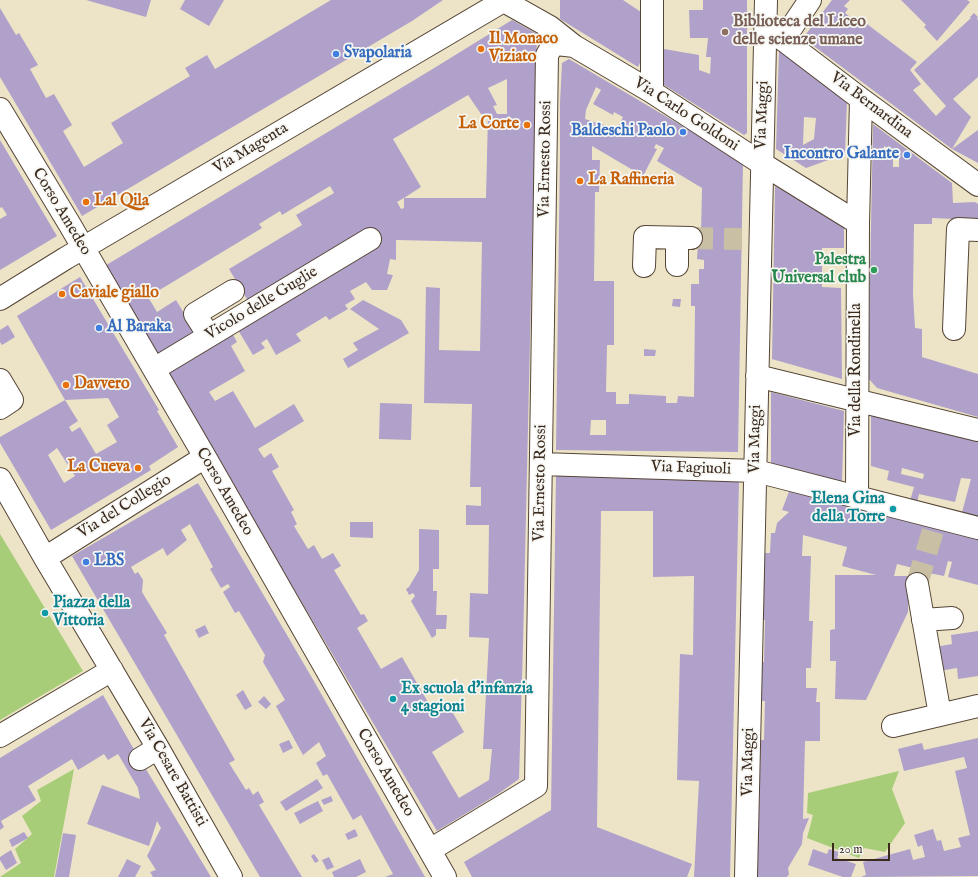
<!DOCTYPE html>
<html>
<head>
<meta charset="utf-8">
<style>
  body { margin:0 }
  #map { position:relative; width:978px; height:877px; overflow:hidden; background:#ede4c7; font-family:"IM FELL English",serif }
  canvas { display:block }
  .scale { position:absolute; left:832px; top:843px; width:58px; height:18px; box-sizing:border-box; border:2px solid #3b2a1e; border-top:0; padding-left:5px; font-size:12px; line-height:14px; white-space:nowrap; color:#3b2a1e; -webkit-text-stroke:3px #f6f6f2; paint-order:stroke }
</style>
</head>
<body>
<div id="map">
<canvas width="978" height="877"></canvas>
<div class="scale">20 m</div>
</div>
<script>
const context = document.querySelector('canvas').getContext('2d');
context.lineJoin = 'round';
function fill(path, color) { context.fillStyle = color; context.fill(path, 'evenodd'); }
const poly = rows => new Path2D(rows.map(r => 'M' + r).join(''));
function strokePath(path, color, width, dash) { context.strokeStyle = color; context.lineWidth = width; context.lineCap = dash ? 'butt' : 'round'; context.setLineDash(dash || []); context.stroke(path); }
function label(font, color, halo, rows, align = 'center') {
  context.font = font + ' "IM FELL English",serif'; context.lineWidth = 3.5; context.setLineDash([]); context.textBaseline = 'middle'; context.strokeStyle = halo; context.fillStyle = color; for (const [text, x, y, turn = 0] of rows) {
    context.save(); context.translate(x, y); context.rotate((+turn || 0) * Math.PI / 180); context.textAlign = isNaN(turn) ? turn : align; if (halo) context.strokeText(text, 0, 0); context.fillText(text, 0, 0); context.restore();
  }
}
const green = poly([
  [0,534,83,671,0,720],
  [74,769,54,877,0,877,21,863,15,849,32,834,22,816,41,801,37,790],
  [899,771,892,789,905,823,885,852,864,848,859,858,807,838,813,815,807,813,808,793]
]);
const building = poly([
  [86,0,151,0,146,17],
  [185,0,224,0,209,26,180,9],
  [331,0,443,0,412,21,82,216,0,77,0,8,16,35,19,33,38,65,30,69,46,98,54,94,72,125,63,131,84,167,123,143,111,123,190,76,185,68,207,55,215,69],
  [560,0,623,0,641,12,640,63,638,67,560,19],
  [703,0,747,0,747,133,744,135,664,85,664,49,699,55,699,70,710,74,711,57,706,57,708,38,690,38,689,10,703,10],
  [832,0,850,0,844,6,848,9,845,13,865,28,867,24,917,62,910,70,921,84,913,90,936,116,946,106,914,70,971,18,970,17,974,13,978,17,977,19,978,20,978,77,953,99,971,117,952,149,978,130,978,163,952,149,803,38],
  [901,0,967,0,970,2,937,41,924,27,926,25],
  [512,20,537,34,523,645,519,779,498,794,437,831,166,373,232,333,237,342,231,346,245,371,209,392,215,401,233,391,255,428,294,404,304,421,258,449,264,458,271,453,279,467,272,471,294,510,291,512,297,524,294,526,308,549,314,545,322,559,333,553,341,566,334,570,361,615,364,614,368,621,357,628,381,669,402,657,433,711,447,703,464,732,432,752,459,798,489,780,492,749,483,749,489,638,469,637,470,593,488,594,489,525,466,525,466,505,481,506,481,487,470,487,472,404,424,403,426,287,440,288,439,350,480,351,482,242,396,240,396,260,390,259,387,274,393,275,387,290,372,290,366,282,350,291,355,299,345,305,348,309,329,320,326,316,296,334,301,341,276,355,267,339,261,343,265,348,253,355,238,330,248,301,229,269,302,225,296,215,334,193,330,186,282,215,280,211,259,224,262,228,148,297,157,312,176,300,196,333,156,357,103,267,431,70],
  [507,79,507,114,497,114,493,106,497,105,488,88],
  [468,95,481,114,488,114,486,198,404,198,404,208,401,209,397,202,404,198,421,187,393,139],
  [779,50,847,101,845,154,806,168,776,149],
  [804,117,816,118,814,139,803,145],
  [569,59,743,162,738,452,556,450,560,153,560,103,562,63],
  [596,87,601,90,593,104,613,115,614,112,623,117,617,129,585,119,586,110],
  [656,144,664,148,657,161,702,188,701,234,691,234,698,245,697,259,704,260,704,269,699,269,699,284,691,284,691,306,695,306,694,397,678,396,677,403,666,403,666,396,629,394,629,404,616,404,616,392,606,392,607,345,614,345,614,281,594,281,595,192,599,192,600,160,592,160,592,146,643,176,657,149,654,148],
  [591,420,606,420,606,435,590,435],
  [873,124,952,183,953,203,975,202,978,204,978,218,976,220,932,218,932,224,914,224,913,294,915,328,922,329,922,357,978,374,978,417,877,388,868,378],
  [884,146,899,153,899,167,893,167,893,159,883,159],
  [0,140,57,236,0,270,0,219,7,215,2,207,0,208],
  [775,186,844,225,844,248,822,248,822,287,841,288,842,379,772,359],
  [80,277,159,410,157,411,178,447,149,466,151,470,51,530,0,443,0,437,65,400,78,421,69,427,72,432,80,427,96,454,117,442,107,425,119,417,108,398,65,400,17,316],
  [57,448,75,476,64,483,48,455],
  [673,299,681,299,680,307,672,306],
  [363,300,401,320,409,333,348,368,343,359,358,350,353,343,379,329,350,309],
  [8,325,15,337,2,345,0,342,0,330],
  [644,349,656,350,655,356,644,356],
  [771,392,844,411,842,483,771,463],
  [380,403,412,404,411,440,379,439],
  [871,413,978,440,978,520,961,516,971,479,961,478,955,502,919,494,917,503,910,501,914,487,887,480,889,471,871,466],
  [902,468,924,474,923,479,901,474],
  [556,474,739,481,730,877,694,877,699,781,677,780,680,654,693,655,694,576,653,577,653,511,601,511,597,827,692,864,687,877,472,877,464,862,551,810],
  [198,483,315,683,425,877,385,877,393,874,361,815,353,820,327,774,323,776,316,763,326,756,319,742,303,755,276,706,285,700,263,662,265,655,239,611,235,613,223,592,230,587,228,584,221,588,210,569,213,567,190,524,181,530,187,540,167,556,163,548,131,567,135,574,138,572,143,580,142,592,167,633,164,635,235,760,229,763,246,790,249,788,253,795,258,791,264,802,259,805,302,877,260,877,72,556],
  [790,489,978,537,978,585,948,577,952,562,948,561,944,576,929,573,926,586,914,583,917,569,897,564,894,576,909,576,908,612,866,700,835,699,836,661,830,661,830,630,835,629,835,575,876,575,842,566,847,547,803,535,802,556,811,556,809,621,813,621,811,668,806,668,806,688,817,688,816,702,820,702,820,741,805,741,803,819,809,818,803,833,802,844,788,868,789,874,787,877,757,877,761,740,764,740,765,701,761,701,761,662,764,662,765,620,760,620,762,553,770,553,771,533,775,533,777,523,789,512,782,510],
  [350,522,373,522,373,538,350,537],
  [419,529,439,530,439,569,433,569,433,591,437,591,436,615,447,615,446,629,436,629,436,635,432,638,411,601,415,596,413,593,409,595,406,589,409,587,419,570],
  [205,625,209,633,199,638,195,630],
  [978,631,978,676,958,679,957,668,939,671,935,647,952,644,951,635],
  [243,690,252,706,245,710,236,695],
  [103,695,132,746,211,877,153,877,150,872,156,870,147,856,161,828,157,821,149,846,87,824,102,785,140,799,138,788,118,754,108,760,104,754,78,770,72,759,28,786,36,800,1,821,4,827,0,830,0,758],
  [264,696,271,704,266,709,258,702],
  [978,738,978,876,861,877,866,875,863,862,910,849,913,860,925,857,922,845,918,847,914,835,933,829,937,841,941,840,944,851,961,847,958,838,970,835,955,771,967,768,964,757,904,771,898,749,922,743,924,750],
  [289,740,293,748,283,753,279,744],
  [317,779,323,788,286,811,280,802],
  [331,796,333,801,324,805,321,800],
  [318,801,323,811,300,824,294,813],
  [355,829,358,836,348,840,345,834],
  [24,832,28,838,12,847,9,840],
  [63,833,76,835,69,877,55,877],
  [813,849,827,854,829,849,839,852,837,858,856,864,851,877,843,877,808,865],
  [11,850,17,863,6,870,0,860,0,857],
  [314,854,319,861,315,863,311,856],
  [329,857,334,867,327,870,322,860],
  [127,859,141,866,135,877,118,877],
  [360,859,366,872,356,877,334,877,332,872]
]);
const minorTunnel = poly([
  [691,238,742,239],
  [917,584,934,527]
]);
const minor = poly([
  [502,0,550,27,574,46,652,92,761,163,858,223],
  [765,26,861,99,978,185],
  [783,40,810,0],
  [652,92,652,0],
  [0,109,70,225,205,457,445,877],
  [677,265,677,238],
  [644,266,645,237,691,238],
  [0,299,66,258,505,0],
  [954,329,958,229,978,230],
  [209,336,195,314,233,291],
  [154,369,370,239],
  [757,376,978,430],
  [0,380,12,400,0,408],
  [541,464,756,471,978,528],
  [0,479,45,558,158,748,231,877],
  [857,497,858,223,861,99],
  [45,558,205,457],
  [917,584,940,715],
  [923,620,952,618],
  [893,726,978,706],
  [0,736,112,670],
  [140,759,158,748],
  [430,850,536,786,547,55,551,48,557,44,574,46],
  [746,877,766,0]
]);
const markers = [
  [725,32,4,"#8d6e63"],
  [481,49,4,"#e8710a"],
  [336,54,4,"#3f7fe0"],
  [527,125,4,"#e8710a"],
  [683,132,4,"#3f7fe0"],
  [907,155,4,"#3f7fe0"],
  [580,181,4,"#e8710a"],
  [86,202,4,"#e8710a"],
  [874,270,4,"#2e9e5b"],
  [62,294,4,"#e8710a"],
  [99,328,4,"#3f7fe0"],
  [66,385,4,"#e8710a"],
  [138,468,4,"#e8710a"],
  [893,509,4,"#0f9aa8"],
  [86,562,4,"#3f7fe0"],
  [45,613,4,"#0f9aa8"],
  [393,699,4,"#0f9aa8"]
];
const educationNames = [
  ["Biblioteca del Liceo",733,23],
  ["delle scienze umane",733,41]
];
const foodNames = [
  ["Il Monaco",489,40],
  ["Viziato",489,58],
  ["La Corte",519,125,"right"],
  ["La Raffineria",588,181],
  ["Lal Qila",94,202],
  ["Caviale giallo",70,294],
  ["Davvero",74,385],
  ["La Cueva",130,468,"right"]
];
const shopNames = [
  ["Svapolaria",344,54],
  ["Baldeschi Paolo",675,132,"right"],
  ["Incontro Galante",899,155,"right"],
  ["Al Baraka",107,328],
  ["LBS",94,562]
];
const streetNames = [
  ["Via Bernardina",871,106,37],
  ["Via Carlo Goldoni",686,115,33],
  ["Via Maggi",763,115,-88],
  ["Via Magenta",251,149,-31],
  ["Via Ernesto Rossi",546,159,-89],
  ["Corso Amedeo",61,212,59],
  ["Vicolo delle Guglie",262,304,-31],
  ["Via della Rondinella",857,370,-90],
  ["Via Maggi",756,439,-89],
  ["Via Fagiuoli",691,469,2],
  ["Via Ernesto Rossi",541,483,-89],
  ["Corso Amedeo",224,492,60],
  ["Via del Collegio",125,507,-32],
  ["Via Maggi",749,762,-89],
  ["Via Cesare Battisti",172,773,60],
  ["Corso Amedeo",385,773,60]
];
const leisureNames = [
  ["Palestra",866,261],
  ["Universal club",866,279]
];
const cultureNames = [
  ["Elena Gina",885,500,"right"],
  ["della Torre",885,518,"right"],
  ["Piazza della",53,604],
  ["Vittoria",53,622],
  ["Ex scuola d'infanzia",401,690],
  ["4 stagioni",401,708]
];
fill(green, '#a7cd78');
fill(building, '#afa1ca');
strokePath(minorTunnel, '#c9bfa5', 22, [22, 11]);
strokePath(minor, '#564637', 24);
strokePath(minor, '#fff', 22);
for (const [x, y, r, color] of markers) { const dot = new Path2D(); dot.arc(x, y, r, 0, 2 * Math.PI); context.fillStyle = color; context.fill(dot); strokePath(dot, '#f6f6f2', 1.5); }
label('bold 16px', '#785e54', '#f6f6f2', educationNames, 'left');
label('bold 16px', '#c56008', '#f6f6f2', foodNames, 'left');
label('bold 16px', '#366cbe', '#f6f6f2', shopNames, 'left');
label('16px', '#3b2a1e', '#f6f6f2', streetNames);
label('bold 16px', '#27864d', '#f6f6f2', leisureNames, 'right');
label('bold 16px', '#0d838f', '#f6f6f2', cultureNames, 'left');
</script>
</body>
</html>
